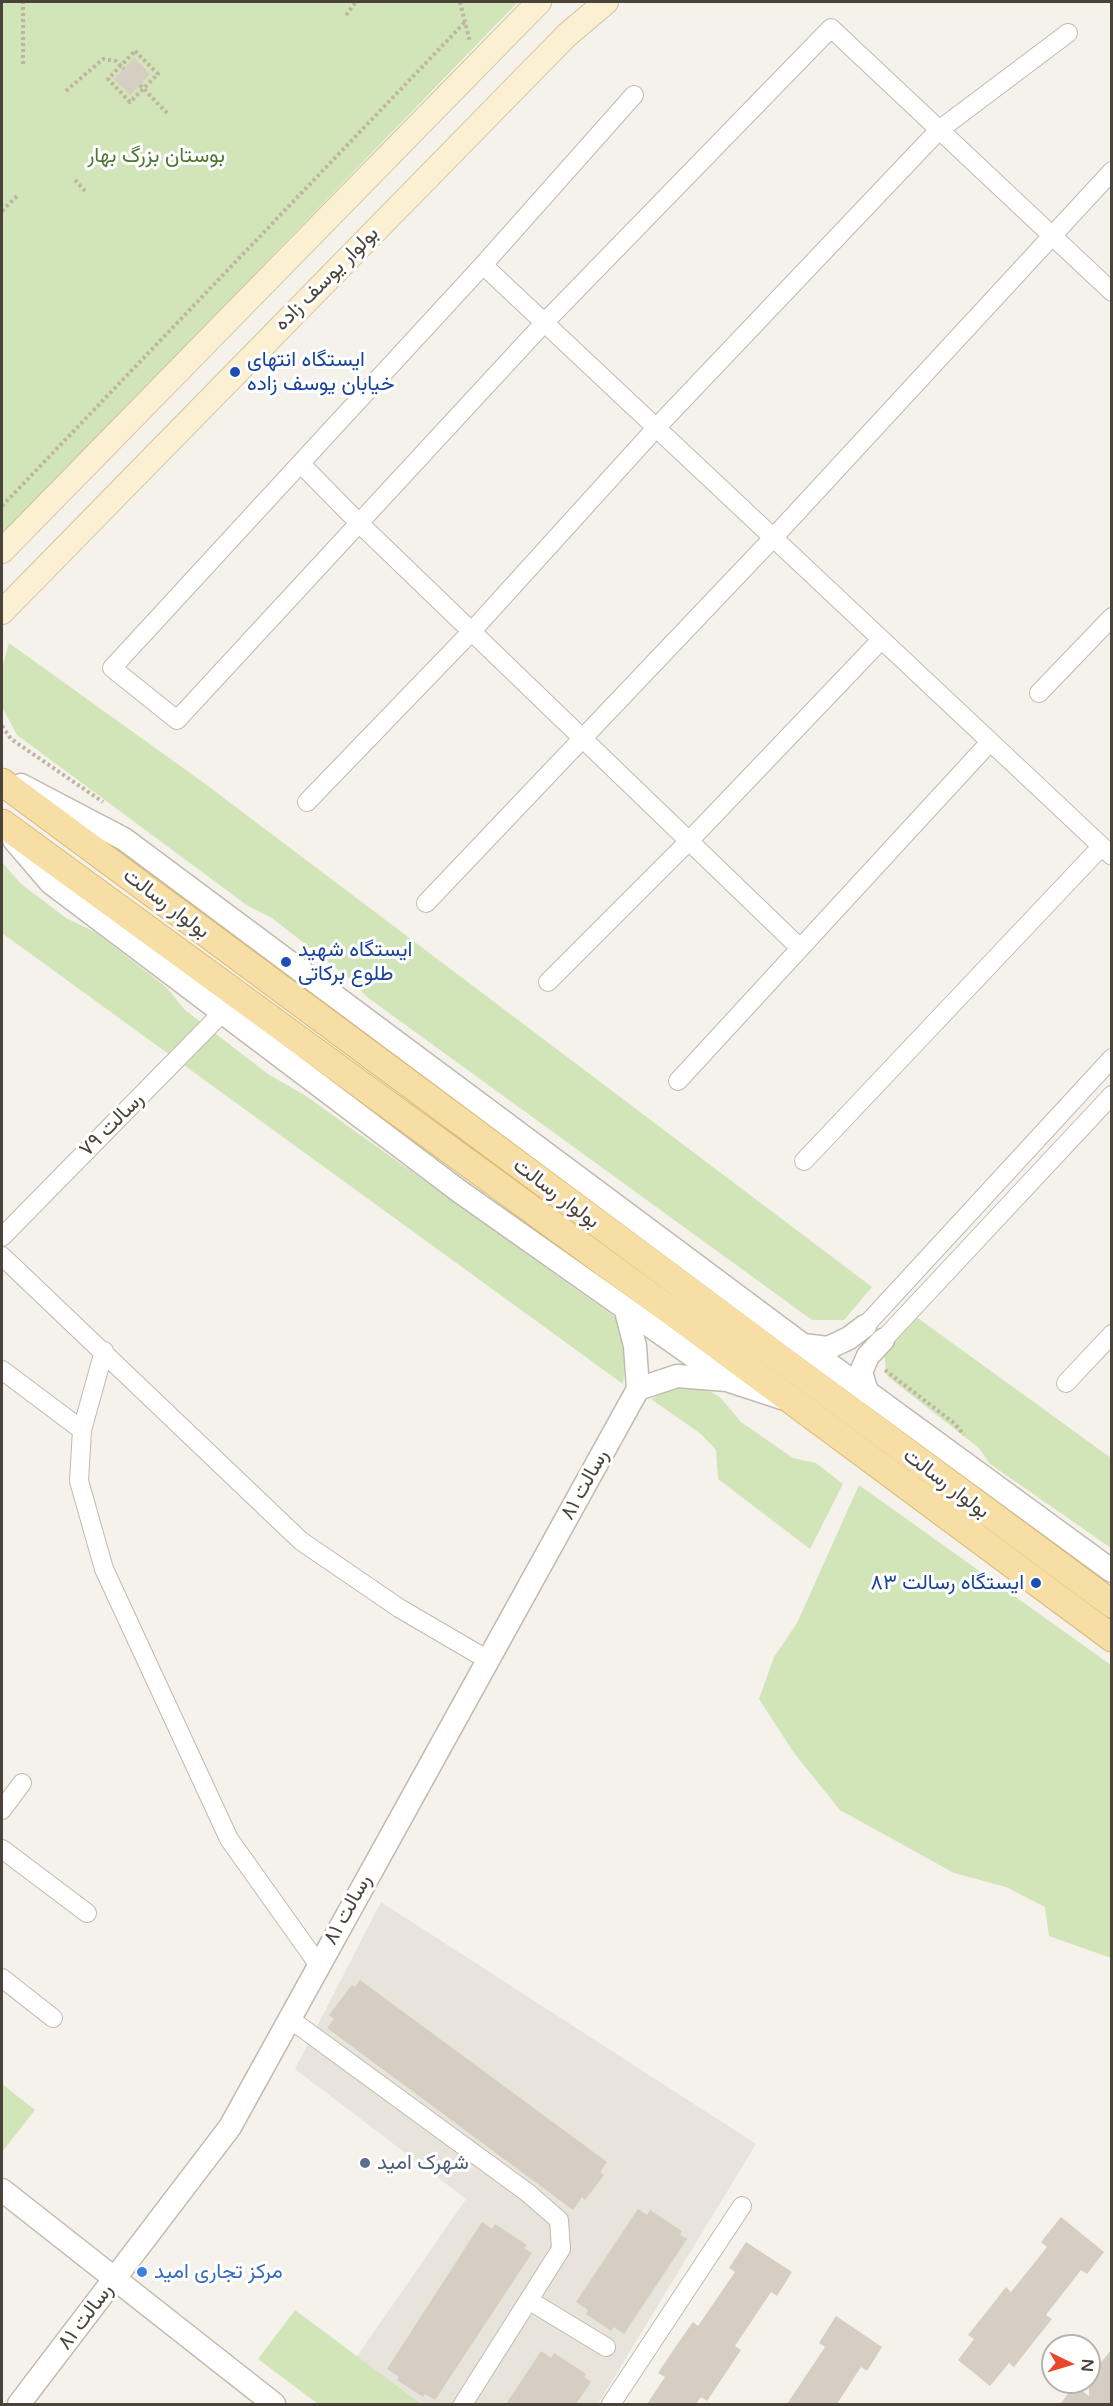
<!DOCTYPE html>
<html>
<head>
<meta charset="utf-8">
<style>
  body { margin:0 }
  #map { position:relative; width:1113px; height:2406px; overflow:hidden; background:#f5f2ec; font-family:"Varela Round",sans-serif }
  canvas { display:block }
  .frame { position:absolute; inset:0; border:3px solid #49433a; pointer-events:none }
  .north { position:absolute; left:1041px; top:2334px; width:60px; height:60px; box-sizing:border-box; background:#fff; border:2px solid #b6b4b0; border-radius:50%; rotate:95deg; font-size:16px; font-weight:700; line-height:24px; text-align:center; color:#49433a }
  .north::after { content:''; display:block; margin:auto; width:21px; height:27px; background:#e9482f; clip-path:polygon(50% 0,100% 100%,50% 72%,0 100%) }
</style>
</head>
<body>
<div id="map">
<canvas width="1113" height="2406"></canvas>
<div class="frame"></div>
<div class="north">N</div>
</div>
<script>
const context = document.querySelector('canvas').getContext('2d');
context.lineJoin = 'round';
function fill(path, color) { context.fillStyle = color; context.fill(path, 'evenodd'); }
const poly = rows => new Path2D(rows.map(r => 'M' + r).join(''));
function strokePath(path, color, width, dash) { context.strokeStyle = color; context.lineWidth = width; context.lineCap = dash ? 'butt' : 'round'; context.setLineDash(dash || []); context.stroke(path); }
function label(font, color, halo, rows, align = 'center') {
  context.font = font + ' "Varela Round",Vazirmatn,sans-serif'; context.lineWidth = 6; context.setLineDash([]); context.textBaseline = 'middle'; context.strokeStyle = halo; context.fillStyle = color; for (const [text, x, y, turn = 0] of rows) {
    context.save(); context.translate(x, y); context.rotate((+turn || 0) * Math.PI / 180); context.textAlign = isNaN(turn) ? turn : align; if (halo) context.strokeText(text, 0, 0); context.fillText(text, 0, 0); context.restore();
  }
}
const residential = poly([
  [381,1902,756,2144,598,2404,324,2404,466,2199,295,2069]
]);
const green = poly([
  [2,2,518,2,2,535],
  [9,643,204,783,872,1287,844,1320,812,1320,367,997,351,980,272,918,248,906,17,735,2,707,2,668],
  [2,862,20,883,66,918,95,932,166,987,185,1010,268,1074,306,1096,615,1317,627,1349,623,1384,2,933],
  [915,1316,1111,1458,1111,1548,990,1464,979,1448,887,1376,884,1354],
  [675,1387,707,1390,720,1397,741,1422,793,1458,816,1463,843,1484,810,1549,718,1479,716,1450,701,1434,651,1399],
  [859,1485,1111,1665,1111,1958,1049,1936,1045,1907,1006,1887,954,1873,840,1810,794,1753,759,1699,774,1657,797,1623],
  [2,2084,35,2110,2,2152],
  [295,2310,421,2404,318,2404,258,2359]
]);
const building = poly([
  [134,58,150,74,130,95,114,79],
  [360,1980,607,2162,600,2172,604,2175,585,2200,582,2197,573,2210,327,2028,334,2019,329,2015,352,1985,355,1987],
  [638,2209,647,2215,650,2210,682,2231,680,2235,687,2239,624,2334,614,2327,611,2331,586,2314,588,2310,576,2302],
  [1061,2217,1104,2252,1087,2274,1081,2270,1046,2315,1052,2319,1032,2344,1014,2367,1009,2363,990,2386,958,2360,974,2339,968,2335,988,2310,1006,2287,1011,2292,1047,2247,1041,2242],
  [482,2222,492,2229,495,2224,527,2245,524,2248,532,2253,435,2400,425,2394,423,2397,397,2380,399,2377,387,2369],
  [746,2242,792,2272,777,2296,771,2292,735,2346,741,2350,707,2401,701,2397,696,2404,647,2404,665,2377,658,2373,676,2346,693,2322,698,2326,735,2272,729,2268],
  [836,2316,882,2347,867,2371,861,2367,837,2404,787,2404,825,2347,819,2343],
  [1112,2349,1112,2404,1060,2404,1075,2385,1089,2396,1089,2359,1098,2366],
  [541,2351,551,2358,554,2353,586,2374,584,2377,591,2382,576,2404,506,2404]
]);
const path = poly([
  [460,2,470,42],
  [346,15,356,2],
  [135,51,158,74,130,102,108,79,135,51],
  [23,64,23,2],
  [140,85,168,114],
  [66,91,103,59,116,61,124,69],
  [75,180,85,191],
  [2,211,19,194],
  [2,506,465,22],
  [2,726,11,739,103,802],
  [885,1370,954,1423,964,1435]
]);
const minor = poly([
  [634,95,483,265,112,668,177,720,544,323,831,28,1112,292],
  [483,265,1112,856],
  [301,464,359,523,799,947],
  [1039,693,1112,617],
  [307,802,472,631,656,428,939,130,1068,33],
  [426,903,773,538,1112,171],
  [548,982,689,841,881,640],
  [678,1081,990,742],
  [804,1161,1101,847],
  [2,1237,222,1013],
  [2,1256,301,1541,399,1608,488,1660],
  [865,1326,1112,1058],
  [883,1340,1112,1095],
  [104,1351,82,1430,79,1481,104,1569,229,1839,318,1964],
  [2,1370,82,1430],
  [1066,1383,1112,1334],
  [2,1810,22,1783],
  [2,1849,87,1913],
  [2,1978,53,2018],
  [290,2019,528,2193,559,2220,561,2249,463,2404],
  [530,2301,606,2347],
  [611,2404,742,2206]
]);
const tertiary = poly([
  [21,785,124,839,803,1345,1112,1571],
  [14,840,51,883,459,1191,727,1380,782,1398],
  [626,1311,635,1346,638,1389],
  [803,1345,828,1348,849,1338,865,1326],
  [638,1389,677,1376,727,1380],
  [867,1392,861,1372,868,1356,883,1340],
  [2,2190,274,2404],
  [19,2404,230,2127,638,1389]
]);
const secondary = poly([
  [2,551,539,2],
  [2,612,567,35,606,2]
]);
const primary = poly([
  [2,782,1112,1604],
  [2,823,675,1314,1112,1638]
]);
const markers = [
  [235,372,6,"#1a4fb4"],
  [286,962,6,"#1a4fb4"],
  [1036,1583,6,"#1a4fb4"],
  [365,2163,6,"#5c6f8a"],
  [142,2272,6,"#3f7fe0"]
];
const parkNames = [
  ["بوستان بزرگ بهار",156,156]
];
const streetNames = [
  ["بولوار یوسف زاده",327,279,-45],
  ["بولوار رسالت",166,904,37],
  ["رسالت ۷۹",112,1125,-45],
  ["بولوار رسالت",556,1194,37],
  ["بولوار رسالت",946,1484,37],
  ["رسالت ۸۱",585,1485,-61],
  ["رسالت ۸۱",348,1910,-61],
  ["رسالت ۸۱",86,2317,-53]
];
const transitNames = [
  ["ایستگاه انتهای",247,360],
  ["خیابان یوسف زاده",247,384],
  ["ایستگاه شهید",298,950],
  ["طلوع برکاتی",298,974],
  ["ایستگاه رسالت ۸۳",1024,1583,"right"]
];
const serviceNames = [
  ["شهرک امید",377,2163]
];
const shopNames = [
  ["مرکز تجاری امید",154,2272]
];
fill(residential, '#e8e4db');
fill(green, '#d2e5b9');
fill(building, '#d6cec2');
strokePath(minor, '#c0baaf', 20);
strokePath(tertiary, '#c0baaf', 25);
strokePath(secondary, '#d0c3a0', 26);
strokePath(primary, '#dbbb74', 29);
strokePath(path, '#c0b5a2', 4, [3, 3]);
strokePath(minor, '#fff', 18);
strokePath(tertiary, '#fff', 22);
strokePath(secondary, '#fbf0d1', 24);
strokePath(primary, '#f6dea4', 27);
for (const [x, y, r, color] of markers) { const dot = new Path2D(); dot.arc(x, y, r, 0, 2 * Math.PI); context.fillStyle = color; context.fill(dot); strokePath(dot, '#fff', 2); }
label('21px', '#4d7731', '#fff', parkNames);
label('21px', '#49433a', '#fff', streetNames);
label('21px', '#164399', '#fff', transitNames, 'left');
label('21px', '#4e5e75', '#fff', serviceNames, 'left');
label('21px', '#366cbe', '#fff', shopNames, 'left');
</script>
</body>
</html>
